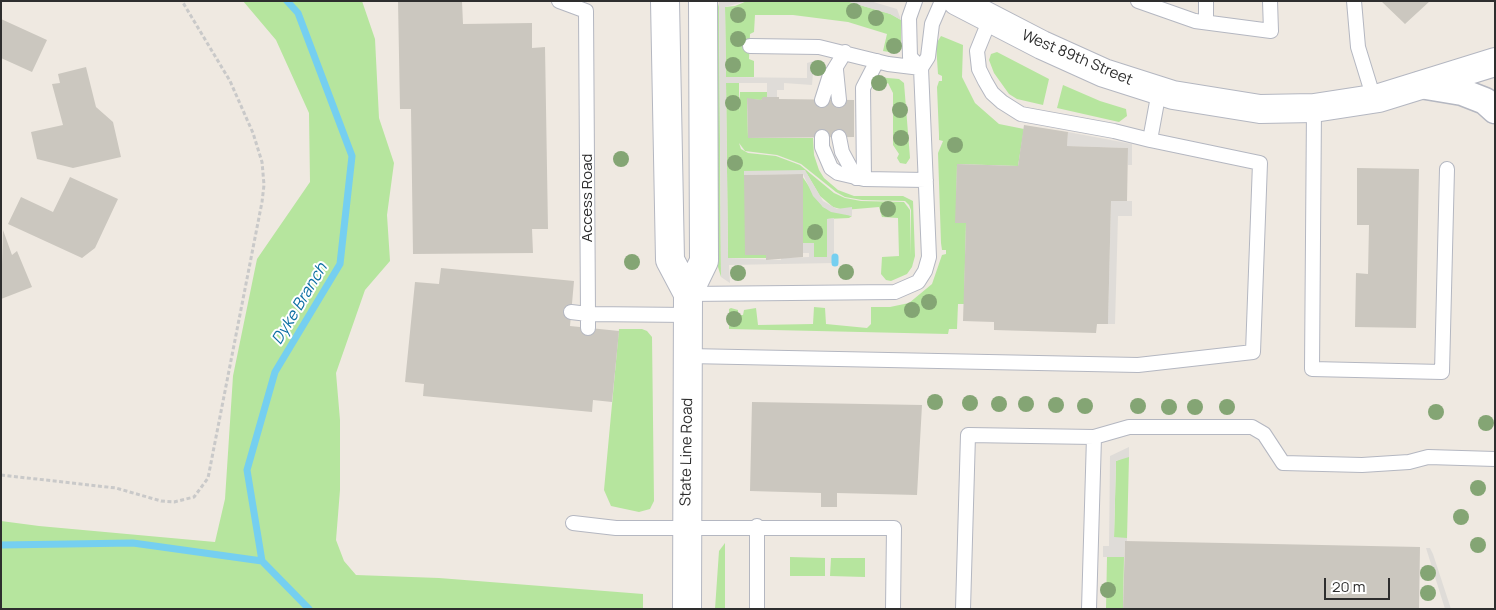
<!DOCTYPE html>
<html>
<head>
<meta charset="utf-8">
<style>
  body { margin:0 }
  #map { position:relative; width:1496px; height:610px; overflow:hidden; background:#efe9e1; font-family:Manrope,sans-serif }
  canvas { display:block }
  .frame { position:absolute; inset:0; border:2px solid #2e2e2e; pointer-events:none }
  .scale { position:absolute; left:1324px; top:578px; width:66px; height:22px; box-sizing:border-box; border:2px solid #2e2e2e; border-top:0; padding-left:6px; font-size:15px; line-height:18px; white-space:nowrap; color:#2e2e2e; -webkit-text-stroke:4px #fff; paint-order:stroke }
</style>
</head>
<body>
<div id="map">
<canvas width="1496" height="610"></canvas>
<div class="frame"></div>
<div class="scale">20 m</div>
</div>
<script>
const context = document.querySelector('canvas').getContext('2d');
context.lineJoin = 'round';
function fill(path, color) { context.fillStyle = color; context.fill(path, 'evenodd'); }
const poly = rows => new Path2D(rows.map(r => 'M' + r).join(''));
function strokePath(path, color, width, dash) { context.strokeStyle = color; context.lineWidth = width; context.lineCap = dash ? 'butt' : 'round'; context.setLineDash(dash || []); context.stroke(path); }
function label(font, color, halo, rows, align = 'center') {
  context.font = font + ' Manrope,sans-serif'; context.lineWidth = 4; context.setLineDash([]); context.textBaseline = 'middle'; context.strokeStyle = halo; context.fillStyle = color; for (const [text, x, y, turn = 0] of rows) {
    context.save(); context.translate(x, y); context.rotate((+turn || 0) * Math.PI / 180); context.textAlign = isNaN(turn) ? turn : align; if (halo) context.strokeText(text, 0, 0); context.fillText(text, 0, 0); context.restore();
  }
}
const green = poly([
  [243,1,362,1,375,39,379,118,394,163,387,215,390,261,365,290,336,373,340,420,340,490,336,540,344,561,356,575,439,578,643,594,643,609,1,609,1,521,39,526,215,542,225,499,233,376,257,259,310,182,309,113,276,40],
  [747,1,846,1,891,14,901,20,901,46,895,53,883,51,887,34,848,22,793,15,755,15,754,32,750,34,749,59,754,61,754,77,726,77,725,7,735,6],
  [718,3,719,7,721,277,718,267,715,15],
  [941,36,963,45,962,77,975,103,999,124,1024,129,1018,166,957,164,956,223,966,223,964,304,958,304,957,329,949,329,948,334,729,329,729,309,731,308,738,310,738,315,743,315,744,310,756,308,758,325,813,324,814,307,825,308,826,324,867,328,871,324,871,307,890,307,909,303,932,284,942,255,946,254,946,250,942,250,941,243,938,153,943,141,939,140,939,135,937,87,939,81,942,81,942,76,938,74,936,44],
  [997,52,1049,79,1043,105,1017,99,1009,94,994,73,989,60,991,54],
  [877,77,899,79,904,83,910,158,906,164,900,163,897,158,899,154,893,145,893,93,888,83,877,90,873,89,873,80],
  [726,83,739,83,739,113,740,92,767,92,767,97,761,100,747,99,748,138,813,138,814,155,819,170,824,178,838,190,854,196,903,196,913,201,915,256,912,267,907,274,891,281,886,280,881,274,882,257,899,256,898,218,882,217,879,207,844,210,833,207,820,196,807,174,745,171,745,255,766,255,766,258,728,258],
  [739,143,745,151,777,155,801,164,836,192,845,197,862,200,905,201,909,205,911,210,911,255,910,210,904,202,861,201,845,198,834,193,800,165,776,156,748,153,741,149],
  [1063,85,1100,101,1126,109,1127,116,1119,122,1057,108],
  [802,176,823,207,852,216,849,218,827,219,827,257,814,257,803,243],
  [619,329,642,329,647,331,652,337,654,501,650,509,639,512,611,506,604,490],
  [1125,457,1129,457,1127,538,1114,538,1116,461],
  [725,543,725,609,715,609,719,551],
  [790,557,825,558,825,576,790,576],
  [1107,557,1124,557,1123,609,1106,609],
  [831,558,865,558,865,577,830,576]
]);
const plaza = poly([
  [719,1,747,1,725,7,726,77,807,78,807,63,814,61,812,85,784,83,784,90,777,90,777,97,767,97,767,83,726,83,728,258,781,260,781,258,809,257,809,253,803,253,803,243,814,243,814,257,827,257,827,219,834,218,834,263,729,265,730,283,721,277],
  [846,1,870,1,897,9,901,20,890,14],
  [1068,132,1132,144,1132,165,1128,165,1128,148,1067,146],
  [805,170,823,201,837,209,852,207,852,216,831,212,823,207,813,196,803,174,744,175,744,171],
  [1111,201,1132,201,1132,216,1118,216,1115,324,1108,324],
  [1129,447,1129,457,1116,461,1114,537,1127,538,1127,541,1125,542,1124,557,1103,557,1103,546,1109,546,1110,456],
  [1426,548,1430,548,1433,554,1451,609,1445,609]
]);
const stream = poly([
  [287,1,298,13,352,156,340,264,275,372,247,470,262,561,309,609],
  [835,257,835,263],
  [1,545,133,543,262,561]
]);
const building = poly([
  [398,1,462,1,463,24,532,23,532,48,545,47,548,229,532,229,533,253,413,254,411,109,400,109],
  [1381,1,1430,1,1405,24],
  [1,19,47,40,32,72,1,58],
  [86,67,96,107,113,122,121,157,73,168,37,159,31,132,63,125,52,84,60,83,58,74],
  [763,97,779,97,779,99,854,100,854,137,748,138,747,98,761,100],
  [1024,125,1068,132,1067,146,1128,148,1127,201,1111,201,1108,324,1097,324,1096,333,994,330,994,322,963,321,966,223,955,223,957,164,1018,166],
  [1357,168,1419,169,1416,328,1355,327,1356,273,1368,274,1369,225,1357,225],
  [803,174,803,257,766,260,766,255,745,255,744,175],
  [70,177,118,199,95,248,82,258,8,224,21,197,53,212],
  [3,230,12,255,17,251,32,287,1,299],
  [441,268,574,281,570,326,619,331,612,402,593,400,592,412,423,396,424,384,405,382,415,282,439,284],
  [752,402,922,405,917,495,837,493,837,507,821,507,821,493,750,491],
  [1125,541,1420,547,1419,609,1123,609]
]);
const path = poly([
  [1,475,116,488,161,501,174,502,194,497,208,478,262,202,264,185,262,162,253,133,230,81,182,1]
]);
const service = poly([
  [559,1,586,11,588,314,688,315],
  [915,1,909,18,910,57,921,68],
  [1138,1,1195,21,1271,31,1270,1],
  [1206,1,1206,22],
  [1354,1,1358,47,1374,99],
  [990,19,977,51,979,69,985,81,992,93,1002,102,1021,114,1114,131,1150,140],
  [750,46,819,47,888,64,921,68],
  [877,61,863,88,864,179,926,180],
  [836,70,839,100],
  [822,100,829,78,845,52],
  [1314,108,1312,369,1442,372,1447,169],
  [822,137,822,147,831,168,838,173,864,179],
  [839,137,842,152,856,178],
  [688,294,895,292,918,282,925,271,929,257,921,68,928,57,932,24,942,1],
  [571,312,588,314,588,328],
  [688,356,1138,365,1253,352,1260,163,1150,140,1159,91],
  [1094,437,1129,427,1252,427,1264,434,1283,463,1362,465,1409,462,1428,457,1495,459],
  [573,523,616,528,894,528,893,609],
  [757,609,757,526],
  [963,609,968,435,1094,437,1089,609]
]);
const minor = poly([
  [1420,85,1462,92,1485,101,1495,110]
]);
const tertiary = poly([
  [957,1,1042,45,1104,73,1173,95,1260,109,1314,108,1379,98,1495,62]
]);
const secondary = poly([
  [665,1,670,260,688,294],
  [687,609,688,294,704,261,703,1]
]);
const trees = [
  [854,11],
  [738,15],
  [876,18],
  [738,39],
  [894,46],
  [733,65],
  [818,68],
  [879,83],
  [733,103],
  [900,110],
  [901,138],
  [955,145],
  [621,159],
  [735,163],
  [888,209],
  [815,232],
  [632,262],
  [846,272],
  [738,273],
  [929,302],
  [912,310],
  [734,319],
  [935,402],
  [970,403],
  [999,404],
  [1026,404],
  [1056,405],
  [1085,406],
  [1138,406],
  [1169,407],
  [1195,407],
  [1227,407],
  [1436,412],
  [1486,423],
  [1478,488],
  [1461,517],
  [1478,545],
  [1428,573],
  [1108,590],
  [1428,593]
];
const streetNames = [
  ["West 89th Street",1077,58,23],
  ["Access Road",588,198,-90],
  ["State Line Road",687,452,-89]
];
const waterNames = [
  ["Dyke Branch",300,304,-59]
];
fill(green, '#b6e59e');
fill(plaza, '#dfdcd8');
strokePath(stream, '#75cff0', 7);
fill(building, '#cbc7bf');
strokePath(service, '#b4b7c1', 16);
strokePath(minor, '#b4b7c1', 29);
strokePath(tertiary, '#b4b7c1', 30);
strokePath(secondary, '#b4b7c1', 30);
strokePath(path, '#c9c9c9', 3, [4, 2.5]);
strokePath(service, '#fff', 14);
strokePath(minor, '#fff', 26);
strokePath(tertiary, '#fff', 28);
strokePath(secondary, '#fff', 28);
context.fillStyle = '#84a574';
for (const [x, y] of trees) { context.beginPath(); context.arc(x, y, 8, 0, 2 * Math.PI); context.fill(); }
label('15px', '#2e2e2e', '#fff', streetNames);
label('italic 16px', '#0d6fa3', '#fff', waterNames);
</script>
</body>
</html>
